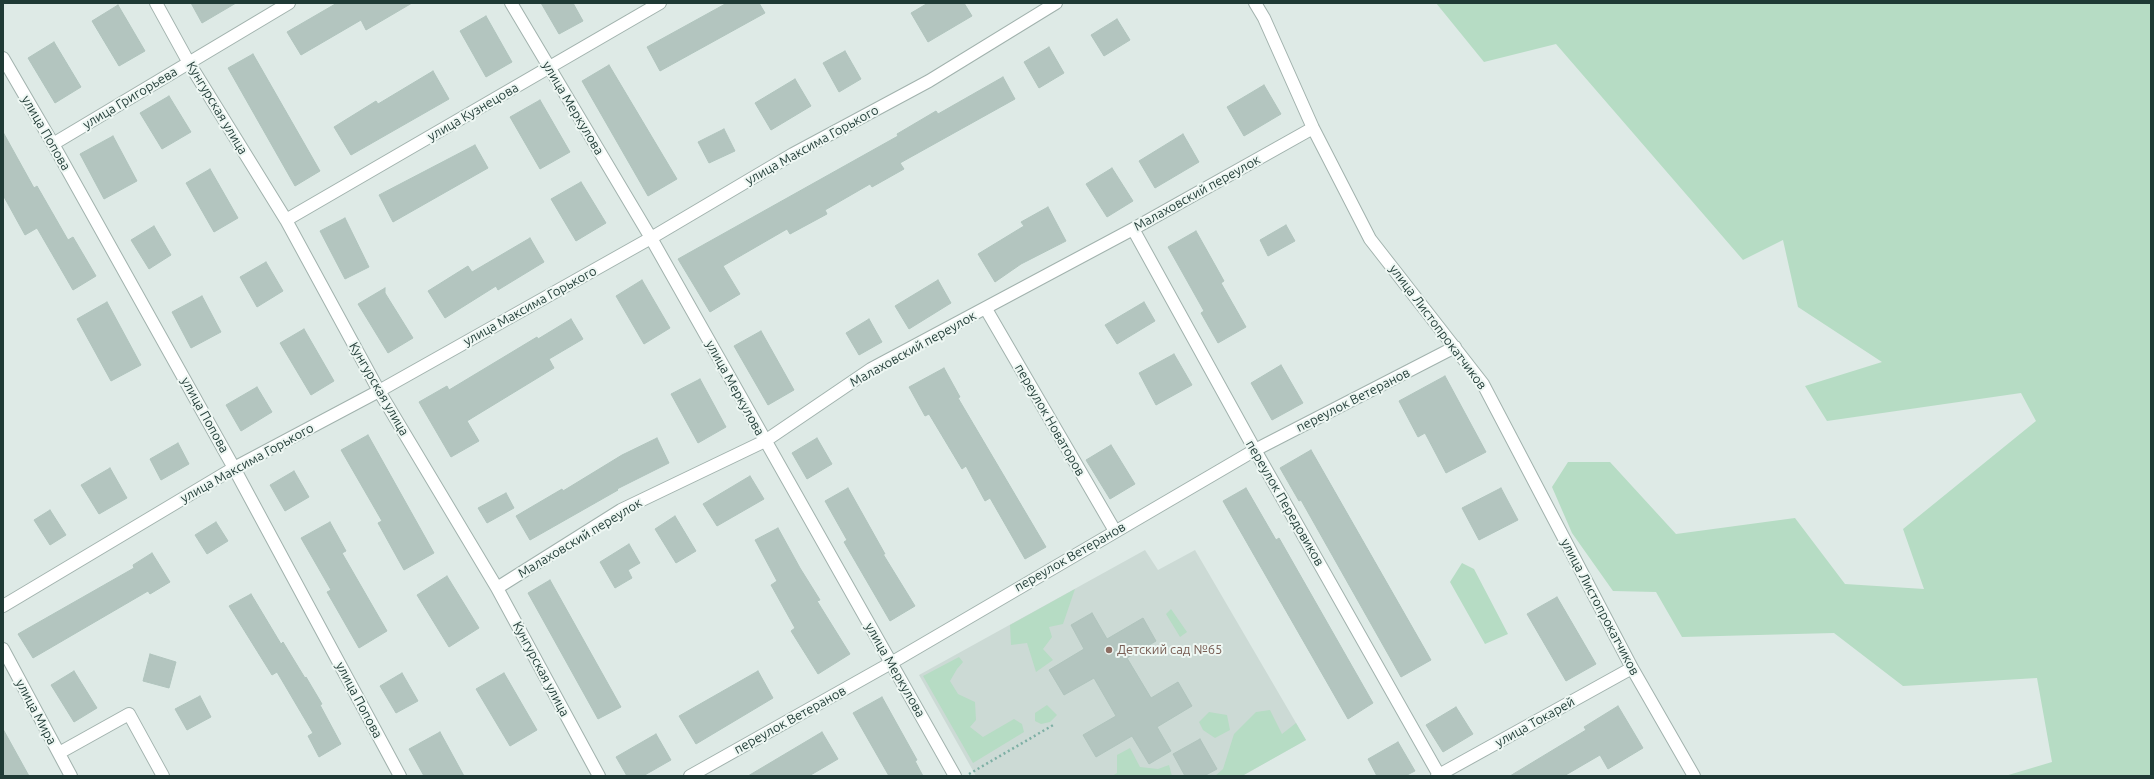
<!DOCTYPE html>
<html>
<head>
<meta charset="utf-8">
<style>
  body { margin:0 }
  #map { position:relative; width:2154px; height:779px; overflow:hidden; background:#deeae6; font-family:Ubuntu,sans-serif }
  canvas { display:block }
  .frame { position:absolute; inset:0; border:4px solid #1f3a35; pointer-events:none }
</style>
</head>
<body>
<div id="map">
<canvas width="2154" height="779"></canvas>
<div class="frame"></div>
</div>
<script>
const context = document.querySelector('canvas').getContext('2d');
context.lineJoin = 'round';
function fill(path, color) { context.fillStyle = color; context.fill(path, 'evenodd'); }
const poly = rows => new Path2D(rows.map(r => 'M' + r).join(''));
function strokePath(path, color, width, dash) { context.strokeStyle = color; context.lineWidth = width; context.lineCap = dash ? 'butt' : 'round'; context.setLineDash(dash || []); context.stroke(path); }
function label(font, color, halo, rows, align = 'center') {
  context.font = font + ' Ubuntu,sans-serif'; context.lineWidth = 4; context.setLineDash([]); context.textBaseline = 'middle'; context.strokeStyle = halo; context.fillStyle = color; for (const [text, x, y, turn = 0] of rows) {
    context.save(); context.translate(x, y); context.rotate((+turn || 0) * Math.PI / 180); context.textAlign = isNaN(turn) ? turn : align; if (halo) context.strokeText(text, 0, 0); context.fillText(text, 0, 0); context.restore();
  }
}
const built = poly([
  [1145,550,1158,570,1195,550,1306,740,1242,776,976,776,919,675]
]);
const green = poly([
  [1436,3,2151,3,2151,776,2005,776,2052,762,2037,678,1903,686,1834,633,1682,637,1656,592,1613,591,1572,533,1552,487,1568,462,1610,462,1676,534,1795,518,1845,584,1924,589,1903,529,2036,421,2021,393,1827,421,1805,386,1882,362,1798,307,1783,240,1743,260,1556,44,1484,62],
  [1462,563,1474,569,1508,634,1485,644,1450,582],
  [1075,589,1063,624,1049,627,1052,637,1043,649,1053,660,1036,672,1027,643,1011,645,1010,625],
  [1171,609,1187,632,1180,637,1166,614],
  [959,657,963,662,957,669,950,681,958,694,975,702,976,720,970,727,983,737,1014,719,1022,724,1024,732,973,763,923,676],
  [1047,705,1057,715,1050,722,1041,724,1035,721,1035,713],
  [1270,710,1282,734,1296,723,1306,740,1242,776,1215,776,1223,769,1234,734,1256,712],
  [1209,712,1227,715,1230,730,1215,738,1203,730,1199,722],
  [1130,748,1140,767,1158,769,1169,765,1172,776,1112,776,1117,773,1117,755]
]);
const building = poly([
  [191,3,236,3,202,23,191,3],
  [337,3,412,3,366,30,361,20,301,55,287,32,337,3],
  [541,3,573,3,583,21,559,34,541,3],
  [727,3,759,3,765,13,660,71,647,47,727,3],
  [928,3,964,3,972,16,928,42,911,13,928,3],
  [118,5,145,51,119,66,92,21,118,5],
  [486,16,512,62,486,77,460,31,486,16],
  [1117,19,1130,40,1104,56,1091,35,1117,19],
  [54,42,81,87,55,103,28,58,54,42],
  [1049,47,1064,73,1039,88,1024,62,1049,47],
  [845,51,861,79,839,92,823,63,845,51],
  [253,54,320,171,295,186,228,68,253,54],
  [609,65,677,179,648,196,582,81,609,65],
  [433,71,449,99,351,155,334,127,376,101,378,104,433,71],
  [1003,77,1015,99,900,163,904,169,872,187,870,184,825,210,827,214,790,234,787,229,723,266,740,294,710,312,678,259,898,136,897,134,936,111,938,114,1003,77],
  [795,79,811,106,771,130,755,103,795,79],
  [1264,85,1281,114,1244,136,1227,107,1264,85],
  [169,96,191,132,162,149,140,113,169,96],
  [540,100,570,152,540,169,510,117,540,100],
  [724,129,735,151,709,163,698,142,724,129],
  [3,132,34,188,37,186,68,240,73,237,96,276,73,290,37,228,25,235,3,195,3,132],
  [1183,134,1199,162,1155,188,1139,161,1183,134],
  [113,136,137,181,104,199,80,154,113,136],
  [475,145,488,168,393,222,379,195,475,145],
  [1112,168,1133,201,1107,217,1086,184,1112,168],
  [210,169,238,218,214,232,186,183,210,169],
  [581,182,606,223,576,241,551,199,581,182],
  [1048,207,1066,241,1021,264,995,282,978,254,1024,226,1021,222,1048,207],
  [345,218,369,267,345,279,320,231,345,218],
  [1286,225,1295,241,1268,256,1260,240,1286,225],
  [154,226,171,255,149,269,131,240,154,226],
  [1196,231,1224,281,1221,283,1246,327,1218,343,1201,313,1204,311,1168,247,1196,231],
  [530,238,544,262,498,290,496,286,445,318,428,291,468,266,472,272,530,238],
  [266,262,283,291,257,307,240,277,266,262],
  [642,280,670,328,644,344,616,296,642,280],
  [938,280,951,303,909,329,895,306,938,280],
  [385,288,385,293,413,338,388,353,358,304,385,288],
  [202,296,221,332,191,348,172,312,202,296],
  [107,302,141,365,111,381,77,319,107,302],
  [1144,302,1155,321,1117,344,1105,325,1144,302],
  [571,319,583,339,549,359,554,368,467,421,479,441,451,457,419,402,447,386,449,390,537,337,538,339,571,319],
  [869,319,882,342,859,355,846,333,869,319],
  [304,329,334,381,311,395,280,343,304,329],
  [761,331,794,390,768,405,734,346,761,331],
  [1174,354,1192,385,1156,405,1139,373,1174,354],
  [1281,365,1303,403,1272,420,1251,383,1281,365],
  [944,368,960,397,958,398,1046,547,1025,559,990,498,985,501,966,466,962,469,929,414,925,416,909,387,944,368],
  [1445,376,1486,452,1446,473,1425,433,1418,437,1399,401,1445,376],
  [700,379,726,427,698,443,671,394,700,379],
  [257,387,272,412,241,431,226,405,257,387],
  [368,435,434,553,404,570,378,523,382,521,341,450,368,435],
  [657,438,669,463,617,489,618,490,530,540,516,516,562,489,563,491,622,455,657,438],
  [817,438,832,464,807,479,792,453,817,438],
  [178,443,189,464,161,480,150,459,178,443],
  [1111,445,1135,484,1110,499,1086,460,1111,445],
  [1311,450,1431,660,1401,677,1301,500,1299,501,1280,468,1311,450],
  [110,468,127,498,99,514,81,485,110,468],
  [294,471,309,497,285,511,270,485,294,471],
  [750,476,764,499,717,526,703,504,750,476],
  [848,488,885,554,883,554,915,606,890,621,844,542,847,540,825,501,848,488],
  [1246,488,1276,540,1279,538,1373,703,1348,719,1223,501,1246,488],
  [1501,488,1518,520,1479,540,1462,508,1501,488],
  [506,493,514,508,487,523,478,508,506,493],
  [50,510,66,535,50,545,34,520,50,510],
  [675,516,696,551,676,563,655,529,675,516],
  [216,522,228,541,207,554,195,535,216,522],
  [330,522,346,551,342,553,387,631,359,648,327,592,331,590,301,538,330,522],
  [778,528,800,568,820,600,817,601,850,654,818,674,791,631,795,628,771,585,777,581,755,540,778,528],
  [629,544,640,563,628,570,632,578,615,588,600,562,629,544],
  [152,553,170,582,150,594,148,591,33,658,18,634,134,568,133,565,152,553],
  [447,576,479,628,449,647,417,595,447,576],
  [550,580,621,707,598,719,528,593,550,580],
  [251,594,281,644,283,642,305,678,306,677,322,704,320,705,341,744,319,757,308,736,313,733,277,672,272,675,229,606,251,594],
  [1557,597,1596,664,1566,681,1527,614,1557,597],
  [1092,613,1107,639,1143,618,1156,641,1127,658,1151,698,1178,682,1192,706,1157,727,1171,751,1149,764,1132,736,1096,757,1083,735,1116,716,1094,678,1064,695,1049,670,1084,649,1071,625,1092,613],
  [150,654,176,662,169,688,143,681,150,654],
  [74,671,97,708,74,722,51,685,74,671],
  [758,671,773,698,696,744,679,716,758,671],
  [402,673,418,701,396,713,380,686,402,673],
  [504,673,537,730,510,746,476,689,504,673],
  [200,696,211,717,187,730,175,709,200,696],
  [882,697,917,760,915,761,923,776,889,776,853,713,882,697],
  [1618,706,1643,748,1608,769,1600,755,1564,776,1510,776,1586,730,1584,727,1618,706],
  [1456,707,1473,734,1443,752,1426,725,1456,707],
  [3,729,29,776,3,776,3,729],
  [440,732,464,776,424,776,409,749,440,732],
  [822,732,838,759,809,776,748,776,822,732],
  [656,734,671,760,643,776,627,776,616,757,656,734],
  [1200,739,1217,769,1204,776,1185,776,1173,754,1200,739],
  [1398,742,1415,771,1405,776,1377,776,1368,759,1398,742]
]);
const path = poly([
  [969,774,1055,724]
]);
const street = poly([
  [156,3,189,63,286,220,379,391,497,588,599,776],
  [511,3,651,238,955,776],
  [1255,3,1264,18,1313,128,1370,239,1483,384,1632,668,1694,776],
  [3,58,53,144,234,468,400,776],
  [53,144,289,3],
  [286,220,660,3],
  [1133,229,1255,450,1439,775],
  [986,309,1115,531],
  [497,588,621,510,765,441,871,369,1133,229,1313,128],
  [3,606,234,468,379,391,651,238,793,154,929,81,1056,3],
  [3,649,71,776],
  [59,753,129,714,163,776],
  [690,776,891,663,1255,450,1455,347],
  [1437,776,1632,668]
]);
const markers = [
  [1109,650,4,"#8d6e63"]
];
const streetNames = [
  ["улица Григорьева",130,98,-31],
  ["Кунгурская улица",217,108,59],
  ["улица Меркулова",573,108,59],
  ["улица Кузнецова",473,112,-30],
  ["улица Попова",46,133,60],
  ["улица Максима Горького",812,145,-29],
  ["Малаховский переулок",1197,193,-29],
  ["улица Максима Горького",530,306,-29],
  ["улица Листопрокатчиков",1438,327,53],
  ["Малаховский переулок",913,349,-29],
  ["улица Меркулова",735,388,61],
  ["Кунгурская улица",379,389,60],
  ["переулок Ветеранов",1353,400,-27],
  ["улица Попова",205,415,61],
  ["переулок Новаторов",1050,420,60],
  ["улица Максима Горького",247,463,-29],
  ["переулок Передовиков",1285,503,60],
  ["Малаховский переулок",580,538,-31],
  ["переулок Ветеранов",1070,557,-30],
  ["улица Листопрокатчиков",1600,607,62],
  ["Кунгурская улица",541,669,62],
  ["улица Меркулова",895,670,60],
  ["улица Попова",359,700,62],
  ["улица Мира",36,712,62],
  ["переулок Ветеранов",790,720,-29],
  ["улица Токарей",1535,722,-29]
];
const educationNames = [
  ["Детский сад №65",1117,650]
];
fill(built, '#ccdad5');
fill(green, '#b6dcc4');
fill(building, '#b3c5bf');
strokePath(building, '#b0c4bd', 1);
strokePath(street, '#a1b2ad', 14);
strokePath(path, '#7dafa4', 2.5, [2, 3]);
strokePath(street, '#fff', 12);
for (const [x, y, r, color] of markers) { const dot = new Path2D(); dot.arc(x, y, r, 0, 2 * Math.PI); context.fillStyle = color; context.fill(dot); strokePath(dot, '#eef7f3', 1.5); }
label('13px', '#1f3a35', '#eef7f3', streetNames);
label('13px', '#785e54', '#eef7f3', educationNames, 'left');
</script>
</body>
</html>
